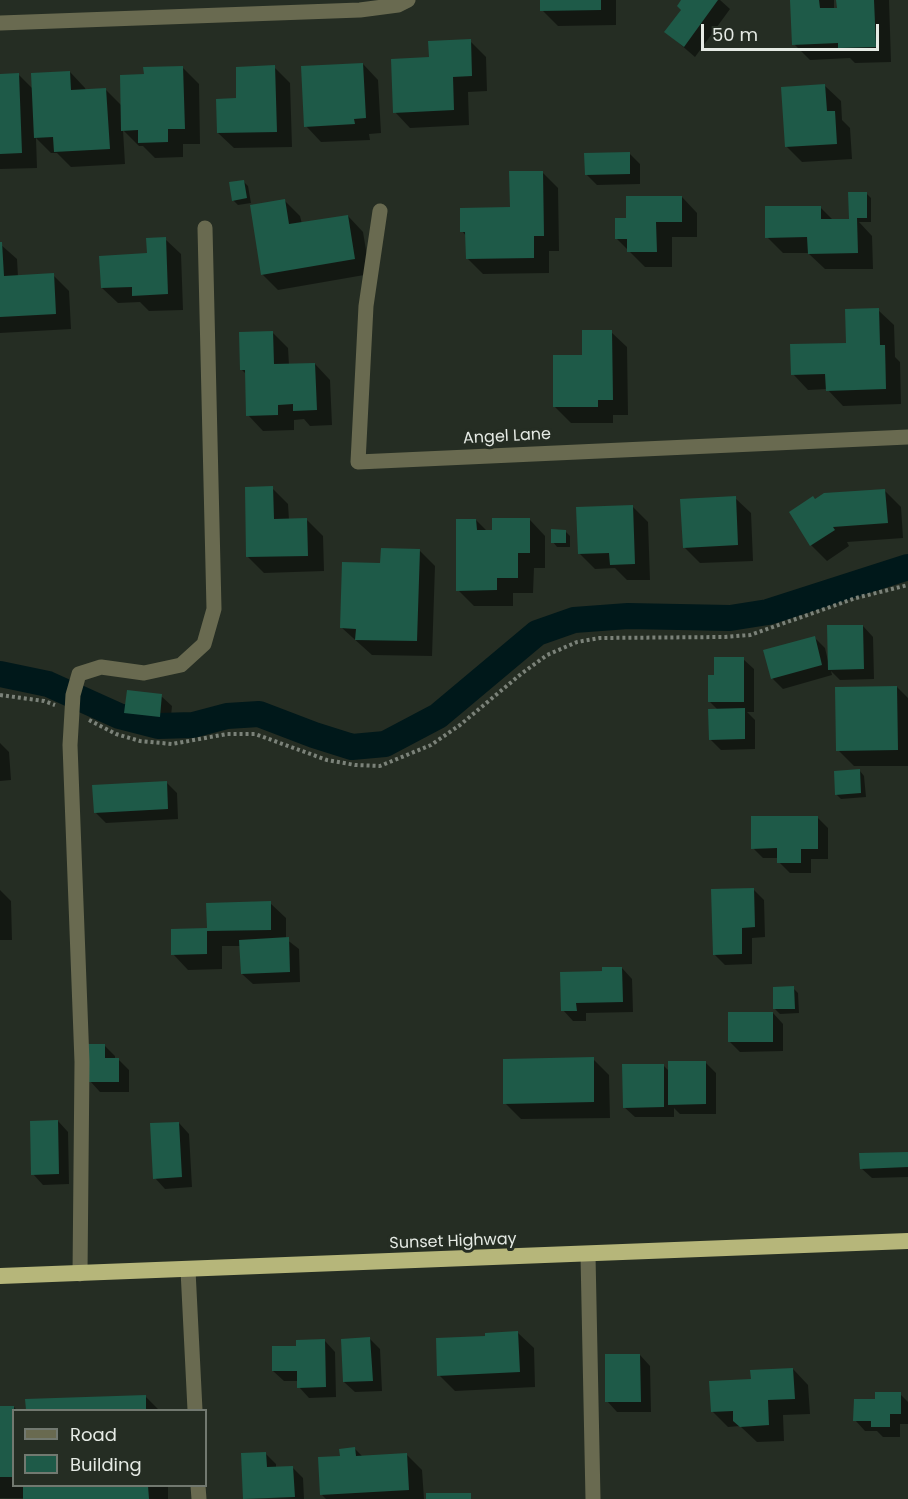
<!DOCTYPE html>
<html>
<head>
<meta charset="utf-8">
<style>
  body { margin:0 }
  #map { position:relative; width:908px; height:1499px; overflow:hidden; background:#252d23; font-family:Poppins,sans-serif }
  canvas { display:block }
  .legend { position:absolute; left:12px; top:1409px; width:195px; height:78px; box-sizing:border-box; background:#252d23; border:2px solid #727970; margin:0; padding:8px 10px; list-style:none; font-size:18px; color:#e5eae4 }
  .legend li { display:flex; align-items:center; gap:12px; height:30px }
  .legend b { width:30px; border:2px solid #727970 }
  .scale { position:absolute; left:701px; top:24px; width:178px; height:27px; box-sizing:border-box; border:3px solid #e5eae4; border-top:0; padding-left:8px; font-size:18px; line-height:21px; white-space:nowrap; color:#e5eae4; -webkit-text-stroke:4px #252d23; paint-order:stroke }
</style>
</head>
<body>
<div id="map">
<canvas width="908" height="1499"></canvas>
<ul class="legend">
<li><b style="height:8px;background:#696a50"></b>Road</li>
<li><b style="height:16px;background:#1e5a48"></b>Building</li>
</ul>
<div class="scale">50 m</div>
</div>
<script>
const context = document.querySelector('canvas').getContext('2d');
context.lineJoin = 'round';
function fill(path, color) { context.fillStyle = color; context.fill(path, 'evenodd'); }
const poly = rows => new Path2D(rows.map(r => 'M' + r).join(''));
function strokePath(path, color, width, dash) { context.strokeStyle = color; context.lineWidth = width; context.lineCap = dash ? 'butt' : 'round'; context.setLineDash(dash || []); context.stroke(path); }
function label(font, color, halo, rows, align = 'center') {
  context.font = font + ' Poppins,sans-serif'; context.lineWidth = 6; context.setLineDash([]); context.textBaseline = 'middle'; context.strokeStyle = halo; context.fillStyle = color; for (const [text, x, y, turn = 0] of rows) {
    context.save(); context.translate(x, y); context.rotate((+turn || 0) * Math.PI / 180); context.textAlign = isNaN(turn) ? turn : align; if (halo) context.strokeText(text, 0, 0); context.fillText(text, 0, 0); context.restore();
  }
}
const shadow = poly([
  [542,0,616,0,616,25,558,26,542,10],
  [683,0,720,0,730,9,695,57,666,32,683,10],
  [792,0,834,0,834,9,838,9,838,0,889,0,891,62,855,63,850,58,810,60,794,44],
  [470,41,486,57,487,91,468,92,469,125,410,128,395,112,431,59],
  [363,64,378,80,381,133,369,134,370,140,321,142,306,126],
  [274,67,290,83,292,147,234,148,218,133,238,100],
  [183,68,199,84,200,144,183,144,183,157,155,158,143,146,139,146,123,130,125,164,71,167,57,153,51,153,36,138,37,168,0,169,0,75,18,74,33,89,70,72,85,88,86,91,106,90,122,106,145,76],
  [825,86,841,101,842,120,850,128,852,159,802,162,786,146],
  [629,153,640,164,640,184,597,185,586,174],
  [542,172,558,188,559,251,549,251,549,273,483,274,467,258,467,237,462,231,511,209],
  [243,181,248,186,251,203,238,205,233,200],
  [866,193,871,198,871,222,859,222,872,236,873,269,825,269,808,253,783,253,767,237,820,207,834,221,853,220],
  [682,197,697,213,697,237,672,237,672,267,645,267,616,238,628,220],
  [285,201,300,216,302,224,348,216,363,232,370,274,278,290,262,274],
  [165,239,181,254,183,310,149,311,140,302,118,303,102,288,148,255],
  [0,244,17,259,18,277,53,275,69,291,71,329,0,333],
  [878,310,894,325,895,357,900,362,901,404,843,406,827,389,808,390,793,374,847,344],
  [272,332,288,348,289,365,315,364,330,380,332,425,310,426,304,419,294,420,294,430,263,431,248,415,246,374,242,370],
  [611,332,627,347,628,415,613,415,613,423,571,423,555,407,584,356],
  [272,488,288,504,289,520,307,520,323,536,324,571,264,573,248,557],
  [885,491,901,507,903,538,847,542,849,546,827,561,811,545,816,501],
  [735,498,751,513,753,561,700,563,684,547],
  [633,507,648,522,650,580,627,580,615,568,595,569,579,553],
  [476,520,487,531,494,531,530,520,545,536,545,568,534,568,533,593,513,593,513,606,474,606,458,590],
  [565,531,570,536,570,547,557,547,553,542],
  [419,550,435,566,432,656,372,655,342,628,382,565],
  [863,626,873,637,874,679,840,680,831,671,832,675,783,689,772,678,814,637,825,648,828,661],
  [743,659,754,669,754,712,747,712,755,720,755,749,721,750,710,739,718,710,710,702,716,676],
  [897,687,908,698,908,766,854,766,838,750],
  [161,696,172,706,170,727,137,723,126,712],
  [0,743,9,752,11,780,0,781],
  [860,771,864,776,866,797,841,799,836,794],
  [166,782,177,793,178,819,106,823,96,813],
  [817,817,828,828,828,859,811,859,811,873,790,873,779,862,779,858,763,858,753,848],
  [0,890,11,901,12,940,0,940],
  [754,890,764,900,765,937,752,938,752,964,725,965,714,954],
  [270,903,286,918,286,939,299,949,300,982,253,984,242,974,240,946,222,946,222,969,188,970,173,954,208,929],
  [622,968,632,979,633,1012,586,1013,586,1021,573,1021,563,1010,603,973],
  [793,988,798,993,799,1013,780,1014,775,1009],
  [773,1013,783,1024,783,1051,740,1052,729,1041],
  [105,1046,115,1056,115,1059,118,1059,129,1070,129,1092,100,1092,90,1081],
  [593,1059,609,1075,610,1118,521,1119,505,1103],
  [705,1062,716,1073,716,1114,680,1114,674,1108,674,1117,635,1117,624,1107,663,1065,669,1071],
  [58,1121,68,1132,69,1184,43,1185,33,1174],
  [179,1123,189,1134,192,1187,165,1189,155,1178],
  [908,1153,908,1177,872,1178,861,1168],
  [518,1333,534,1348,535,1387,455,1391,439,1375,487,1337],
  [370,1339,380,1349,382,1391,355,1392,344,1382],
  [325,1341,335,1352,336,1397,309,1398,299,1387,299,1381,284,1381,273,1371,298,1347],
  [640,1355,650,1366,651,1412,617,1412,607,1401],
  [793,1369,808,1385,810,1414,783,1415,784,1441,757,1442,740,1426,728,1427,712,1411,752,1380],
  [900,1394,908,1402,908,1424,900,1424,900,1437,883,1437,877,1431,865,1431,855,1420,876,1401],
  [145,1396,159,1410,27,1410,27,1400],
  [14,1407,17,1410,14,1410,14,1486,85,1486,86,1487,168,1486,168,1499,0,1498,0,1408],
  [355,1449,363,1457,406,1454,422,1470,424,1499,326,1499,322,1495,341,1457],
  [265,1453,276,1464,276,1468,293,1468,303,1478,304,1499,244,1498]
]);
const canal = poly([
  [0,674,48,684,119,716,158,726,193,725,227,716,259,714,314,735,352,747,385,744,438,716,537,633,574,620,628,616,730,618,768,612,908,567]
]);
const building = poly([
  [540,0,601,0,601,10,540,11],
  [681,0,718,0,684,47,664,32,681,10,677,6],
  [790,0,819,0,820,8,837,8,836,0,874,0,876,47,838,48,838,43,792,45],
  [471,39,472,76,453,77,454,110,393,113,391,59,429,57,428,41],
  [363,63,366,118,354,119,355,124,304,127,301,66],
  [275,65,277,132,217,133,216,99,236,98,236,67],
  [183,66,185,129,168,129,168,142,138,143,138,130,121,131,120,75,144,74,143,67],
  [70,71,71,90,106,88,110,149,54,152,53,137,34,138,31,73],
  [19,73,22,153,0,154,0,74],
  [825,84,827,111,835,111,837,144,785,147,781,87],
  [630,152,630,174,585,175,584,153],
  [509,171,543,171,544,236,534,236,534,258,466,259,465,232,460,232,460,208,510,207],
  [244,180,247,198,232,201,229,182],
  [848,192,867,192,867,218,857,218,858,253,808,254,807,237,765,238,765,206,821,206,821,219,849,219],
  [626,196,682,196,682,222,656,222,657,252,627,252,627,239,615,239,615,218,626,218],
  [285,199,289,224,348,215,355,259,261,275,250,205],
  [166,237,168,294,132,296,132,287,101,288,99,256,147,253,146,238],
  [0,242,2,242,4,276,54,273,56,314,0,317],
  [879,308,880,345,885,345,886,389,826,391,825,374,791,375,790,344,846,343,845,309],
  [582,330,612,330,613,400,598,400,598,407,553,407,553,355,582,355],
  [273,331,274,364,315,363,317,410,293,411,293,404,278,405,278,415,246,416,245,370,240,370,239,332],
  [273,486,274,519,307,518,308,556,246,557,245,487],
  [885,489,888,523,833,527,835,530,810,546,789,512,813,496,815,499,824,493],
  [736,496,738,545,683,548,680,499],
  [633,505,635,564,610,565,609,553,578,554,576,507],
  [492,518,530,518,530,553,518,553,518,578,497,578,497,590,456,591,456,519,476,519,477,530,492,530],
  [551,529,566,530,566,543,551,543],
  [381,548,420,549,417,641,355,640,356,629,340,628,342,562,380,563],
  [827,625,863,625,864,669,828,670],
  [815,636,822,665,771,679,763,650],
  [714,657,744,657,744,702,708,702,708,675,714,675],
  [897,686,898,750,836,751,835,687],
  [127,690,162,694,160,717,124,713],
  [745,708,745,739,709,740,708,709],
  [860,769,861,793,835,795,834,771],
  [167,781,168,809,94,813,92,785],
  [751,816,818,816,818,849,801,849,801,863,777,863,777,848,751,849],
  [754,888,755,927,742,928,742,954,713,955,711,889],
  [271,901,271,930,207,931,207,954,171,955,171,929,207,928,206,903],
  [289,937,290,972,241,974,239,940],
  [602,967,622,967,623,1002,576,1003,577,1011,561,1011,560,972,602,971],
  [794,986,795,1009,773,1009,773,987],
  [728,1012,773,1012,773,1042,728,1042],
  [88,1044,105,1044,105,1058,119,1058,119,1082,88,1082],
  [594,1057,594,1102,503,1104,503,1059],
  [668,1061,706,1061,706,1104,668,1105],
  [622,1064,664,1064,664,1107,623,1108],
  [58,1120,59,1174,31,1175,30,1121],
  [179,1122,182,1177,153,1179,150,1123],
  [908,1152,908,1167,860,1169,859,1153],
  [518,1331,520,1372,437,1376,436,1338,485,1336,485,1333],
  [370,1337,373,1381,343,1382,341,1339],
  [325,1339,326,1387,297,1388,297,1371,272,1371,272,1346,296,1346,296,1340],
  [605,1354,640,1354,641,1402,605,1402],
  [793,1368,795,1399,768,1400,769,1425,740,1427,733,1421,733,1411,711,1412,709,1381,751,1379,750,1370],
  [875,1392,901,1392,901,1414,890,1414,890,1427,871,1427,871,1421,853,1421,854,1399,875,1399],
  [146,1395,146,1410,26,1410,25,1399],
  [0,1406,14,1406,14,1477,0,1477],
  [355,1447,356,1456,407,1453,409,1490,320,1495,318,1457,340,1456,339,1449],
  [266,1452,267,1467,293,1466,295,1497,243,1499,241,1453],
  [23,1486,148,1486,149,1499,23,1499],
  [426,1493,471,1493,471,1499,426,1499]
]);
const path = poly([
  [0,695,44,701,55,705],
  [89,720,116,734,140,741,172,744,227,734,255,734,327,760,355,765,380,766,431,745,460,725,521,674,547,655,577,642,600,638,725,637,750,635,856,598,908,585]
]);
const minor = poly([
  [0,23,360,10,398,5,408,0],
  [380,211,366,306,358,462,908,437],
  [588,1255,593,1499],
  [188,1270,195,1410],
  [80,1274,82,1062,70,745,73,695,79,674,101,667,144,673,181,665,204,644,214,609,205,228],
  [198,1486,199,1499]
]);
const trunk = poly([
  [0,1276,908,1241]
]);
const streetNames = [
  ["Angel Lane",507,437,-3],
  ["Sunset Highway",453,1242,-2]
];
fill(shadow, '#0007');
strokePath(canal, '#00181a', 26);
fill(building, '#1e5a48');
strokePath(path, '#7b8279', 4, [3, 3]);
strokePath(minor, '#696a50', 15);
strokePath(trunk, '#b6b67a', 16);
label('16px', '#e5eae4', '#252d23', streetNames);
</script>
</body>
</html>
